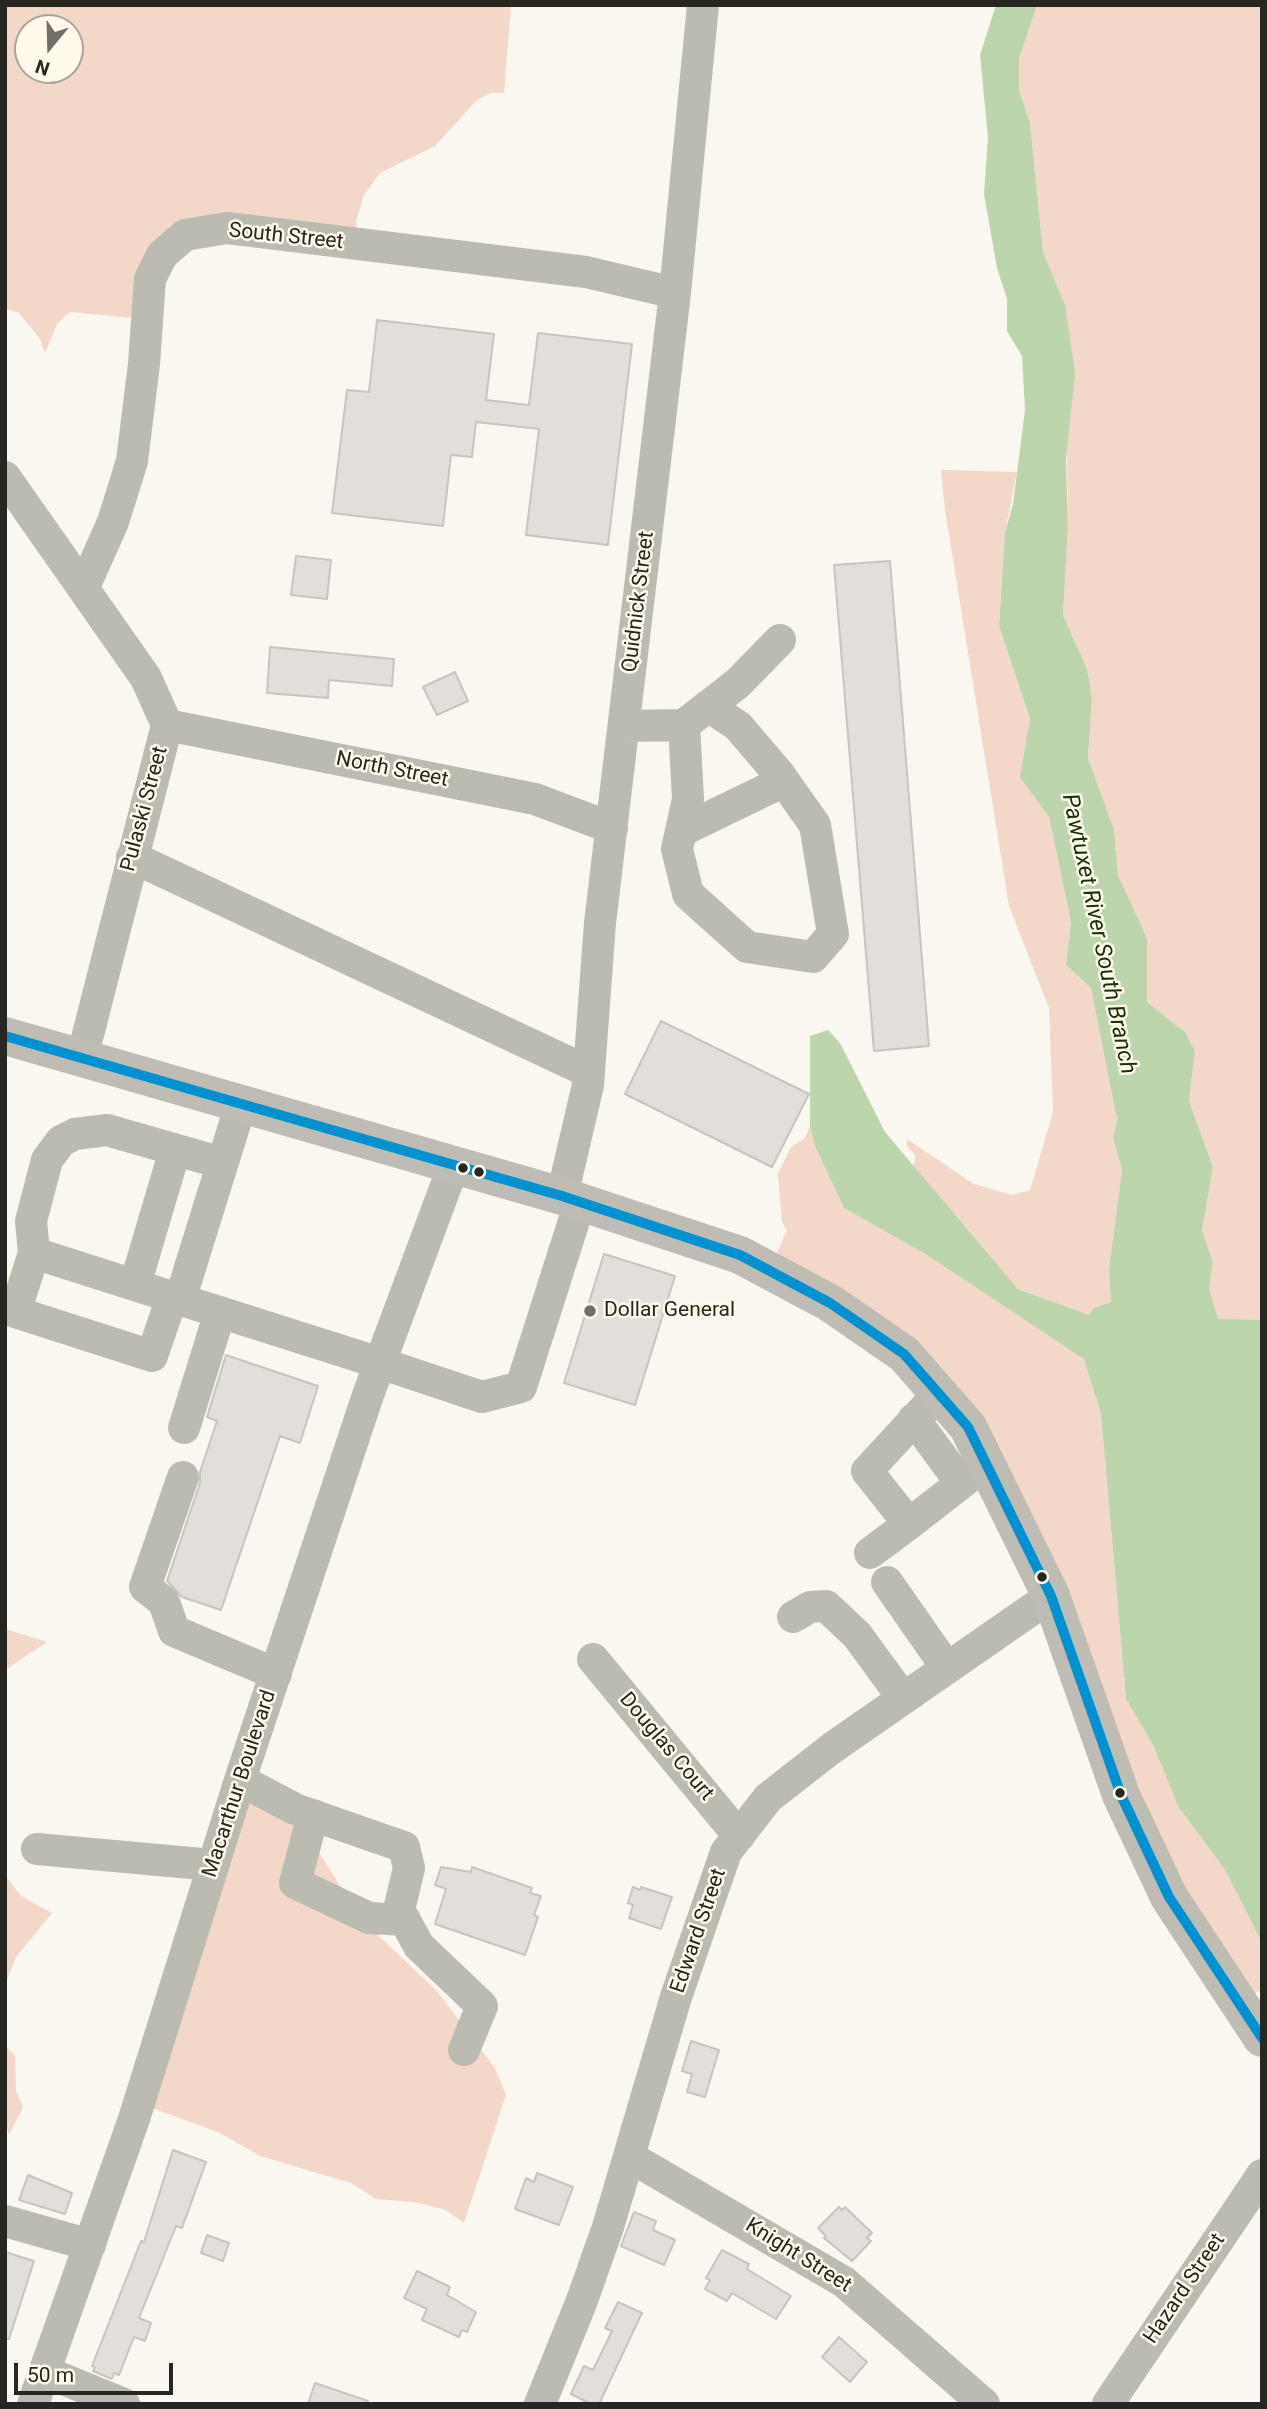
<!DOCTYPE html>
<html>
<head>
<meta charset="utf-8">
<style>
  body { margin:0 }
  #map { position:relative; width:1267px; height:2409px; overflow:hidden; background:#faf7f0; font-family:Roboto,sans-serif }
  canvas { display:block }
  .frame { position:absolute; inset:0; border:7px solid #282621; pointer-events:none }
  .north { position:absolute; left:14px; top:14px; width:70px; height:70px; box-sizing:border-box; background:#fff9eb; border:2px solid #a9a59a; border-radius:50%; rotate:199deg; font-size:19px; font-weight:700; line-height:28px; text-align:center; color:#282621 }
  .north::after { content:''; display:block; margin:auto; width:24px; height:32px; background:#726f69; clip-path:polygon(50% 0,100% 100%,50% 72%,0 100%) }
  .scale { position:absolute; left:14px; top:2363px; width:159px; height:32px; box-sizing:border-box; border:4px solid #282621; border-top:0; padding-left:9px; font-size:21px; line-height:24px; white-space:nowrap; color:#282621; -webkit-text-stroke:5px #fff9eb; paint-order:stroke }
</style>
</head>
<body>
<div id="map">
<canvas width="1267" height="2409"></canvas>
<div class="frame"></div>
<div class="north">N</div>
<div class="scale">50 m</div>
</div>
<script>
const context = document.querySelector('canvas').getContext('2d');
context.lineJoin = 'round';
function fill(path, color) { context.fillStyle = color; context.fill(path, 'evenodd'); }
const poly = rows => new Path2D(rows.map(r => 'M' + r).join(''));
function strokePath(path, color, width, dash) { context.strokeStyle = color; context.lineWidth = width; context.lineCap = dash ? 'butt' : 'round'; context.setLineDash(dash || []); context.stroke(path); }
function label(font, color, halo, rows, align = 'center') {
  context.font = font + ' Roboto,sans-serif'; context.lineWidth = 5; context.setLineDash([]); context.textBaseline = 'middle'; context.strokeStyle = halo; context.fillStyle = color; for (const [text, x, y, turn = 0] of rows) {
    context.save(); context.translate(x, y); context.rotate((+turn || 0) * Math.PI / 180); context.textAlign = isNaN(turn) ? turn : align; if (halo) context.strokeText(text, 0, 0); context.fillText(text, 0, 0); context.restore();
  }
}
const green = poly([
  [5,5,511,5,504,93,490,93,477,100,435,146,380,173,364,195,356,221,358,240,241,225,160,260,144,319,70,312,57,324,45,353,40,339,19,313,5,309],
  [28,28,70,28,70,70,28,70],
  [1037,5,1262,5,1262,1320,1218,1320,1209,1288,1213,1261,1202,1230,1213,1167,1189,1101,1195,1052,1186,1033,1147,1002,1147,938,1118,875,1114,829,1088,758,1092,698,1087,669,1063,615,1068,528,1065,305,1043,252,1030,122,1019,91,1019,59],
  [941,470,1017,472,1005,532,999,626,1030,719,1021,777,1049,817,1071,922,1066,965,1106,1002,1122,1027,1125,1046,1123,1091,1113,1138,1122,1170,1109,1269,1111,1302,1095,1308,1089,1315,1018,1289,913,1166,916,1156,907,1146,907,1139,974,1184,1012,1195,1030,1190,1053,1112,1049,1008,1009,906,945,510],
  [810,1126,815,1146,844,1208,927,1255,1084,1358,1101,1414,1126,1699,1153,1745,1178,1806,1225,1870,1262,1943,1262,1989,1249,1997,1250,2024,967,1429,769,1270,787,1230,782,1222,778,1174,791,1147,805,1138],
  [5,1629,47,1642,5,1670],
  [240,1784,308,1835,361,1919,437,1991,495,2068,506,2095,464,2223,446,2210,415,2202,376,2199,351,2183,260,2156,220,2133,139,2103],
  [5,1875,21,1896,52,1913,16,1957,5,1985],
  [5,2045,15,2056,16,2091,23,2107,9,2135,5,2122]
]);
const water = poly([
  [996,5,1037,5,1019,59,1019,91,1030,122,1043,252,1065,305,1075,373,1066,460,1068,528,1063,615,1087,669,1092,698,1088,758,1114,829,1118,875,1147,938,1147,1002,1186,1033,1195,1052,1189,1101,1213,1167,1202,1230,1213,1262,1209,1288,1218,1319,1262,1320,1262,1943,1225,1870,1178,1806,1153,1745,1126,1699,1101,1414,1084,1359,927,1255,844,1208,815,1146,810,1126,810,1036,828,1030,840,1043,885,1132,1018,1289,1089,1315,1094,1308,1111,1302,1109,1269,1122,1170,1113,1138,1123,1091,1125,1047,1122,1027,1106,1002,1066,965,1071,922,1049,817,1020,777,1030,719,999,626,1005,532,1013,504,1025,410,1022,356,1007,331,1007,299,997,268,984,194,988,138,980,55]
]);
const river = poly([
  [1107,970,1134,1107]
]);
const building = poly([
  [377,320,494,334,486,400,529,405,538,333,632,344,608,545,526,535,539,429,522,427,476,422,472,457,451,455,443,526,332,513,347,390,369,392,377,320],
  [296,556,331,560,327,599,291,595,296,556],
  [890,561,929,1046,874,1051,834,565,890,561],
  [270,647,394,659,392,686,329,680,328,698,267,693,270,647],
  [455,672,468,701,437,715,423,687,455,672],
  [661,1021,809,1094,772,1167,625,1094,661,1021],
  [604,1254,675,1276,635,1405,564,1383,604,1254],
  [226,1355,318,1386,300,1443,280,1436,221,1610,182,1597,167,1581,200,1483,200,1472,217,1421,207,1417,226,1355],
  [441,1867,471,1872,472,1867,532,1888,530,1893,541,1896,534,1915,538,1917,525,1955,435,1924,446,1889,435,1885,441,1867],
  [633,1887,640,1890,641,1887,672,1897,661,1929,629,1918,633,1905,628,1903,633,1887],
  [691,2041,719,2050,705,2097,687,2092,692,2074,682,2071,691,2041],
  [173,2150,206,2162,182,2228,176,2226,139,2318,151,2323,145,2341,134,2337,119,2375,114,2373,112,2379,93,2371,95,2367,92,2366,141,2241,144,2242,173,2150],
  [537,2173,573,2187,559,2225,515,2209,526,2178,534,2182,537,2173],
  [28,2175,72,2193,65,2214,19,2200,28,2175],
  [839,2207,842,2210,845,2207,872,2233,867,2238,871,2241,852,2261,824,2238,826,2236,818,2228,839,2207],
  [634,2212,656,2221,653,2230,675,2240,664,2265,621,2246,634,2212],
  [207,2235,229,2243,223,2261,201,2253,207,2235],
  [722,2250,749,2264,747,2269,791,2296,776,2319,732,2293,727,2301,705,2289,710,2280,706,2278,722,2250],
  [5,2252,34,2261,9,2339,5,2339,5,2252],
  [417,2271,450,2287,447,2295,476,2312,467,2332,462,2330,459,2337,422,2320,427,2309,404,2298,417,2271],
  [618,2302,642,2313,599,2404,591,2404,571,2394,584,2366,593,2370,612,2331,605,2328,618,2302],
  [839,2337,867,2362,850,2382,822,2357,839,2337],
  [315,2383,368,2401,367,2404,308,2404,315,2383]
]);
const minor = poly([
  [5,477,146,678,167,725,82,1058],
  [84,587,113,522,132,461,144,364,150,279,162,255,185,235,227,228,326,240,586,272,675,293],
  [167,725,535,799,612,828],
  [684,725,688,799,677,849,688,894,747,947,813,957,833,934,815,825,779,774,738,726,708,706],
  [624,726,684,725,738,683,780,640],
  [681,831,784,781],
  [132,857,589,1072],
  [562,1196,588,1085,600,923,675,293,703,5],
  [34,1253,31,1221,47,1160,61,1141,75,1134,107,1130,222,1163],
  [135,1285,175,1150],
  [172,1297,152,1356,15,1312,34,1253,172,1297,380,1363,482,1397,521,1387,580,1202],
  [180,1300,241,1104],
  [939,1393,867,1471,909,1524,986,1464],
  [914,1419,961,1483],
  [184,1428,220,1312],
  [183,1477,145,1587,164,1602,174,1631,276,1674],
  [870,1553,909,1524],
  [887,1582,947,1668],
  [793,1617,810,1607,826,1606,857,1635,903,1698],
  [593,1659,739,1836],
  [240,1780,295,1809,404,1847,409,1868,399,1910,419,1946,482,2006,464,2050],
  [313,1815,295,1883,369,1918,405,1920],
  [37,1849,213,1865],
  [630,2157,844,2282,984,2404],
  [5,2221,90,2245],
  [46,2372,124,2404],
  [33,2404,134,2119,240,1780,368,1395,453,1167],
  [540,2404,581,2303,608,2227,676,1997,726,1852,768,1798,832,1748,1051,1596],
  [1108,2404,1262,2175]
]);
const major = poly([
  [5,1036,562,1196,740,1255,830,1303,904,1354,968,1427,1051,1596,1121,1795,1169,1897,1262,2038]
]);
const bus1 = poly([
  [5,1036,562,1196,740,1255,830,1303,904,1354,968,1427,1051,1596,1121,1795,1169,1897,1262,2038]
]);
const markers = [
  [463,1168,6,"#282621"],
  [479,1172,6,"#282621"],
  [590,1311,7,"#726f69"],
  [1042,1577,6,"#282621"],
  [1120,1793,6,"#282621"]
];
const streetNames = [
  ["South Street",286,237,6],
  ["Quidnick Street",639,602,-83],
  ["North Street",392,770,11],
  ["Pulaski Street",145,809,-75],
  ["Douglas Court",666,1747,50],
  ["Macarthur Boulevard",240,1784,-72],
  ["Edward Street",699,1931,-71],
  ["Knight Street",798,2256,32],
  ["Hazard Street",1185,2289,-56]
];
const poiNames = [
  ["Dollar General",604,1311]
];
const waterNames = [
  ["Pawtuxet River South Branch",1098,934,78]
];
fill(green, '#f3d7c9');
fill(water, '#bcd5ad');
strokePath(river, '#bcd5ad', 38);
fill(building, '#e2ded9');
strokePath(building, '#c8c4bf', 2);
strokePath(minor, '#bbbbb2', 32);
strokePath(major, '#bebcb3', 38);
strokePath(bus1, '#0092d0', 10);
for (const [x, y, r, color] of markers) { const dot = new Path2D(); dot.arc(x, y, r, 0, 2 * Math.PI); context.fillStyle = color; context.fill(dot); strokePath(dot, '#fff9eb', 2.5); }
label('21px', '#282621', '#fff9eb', streetNames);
label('21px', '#282621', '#fff9eb', poiNames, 'left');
label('italic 23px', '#19310a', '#fff9eb', waterNames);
</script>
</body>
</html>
